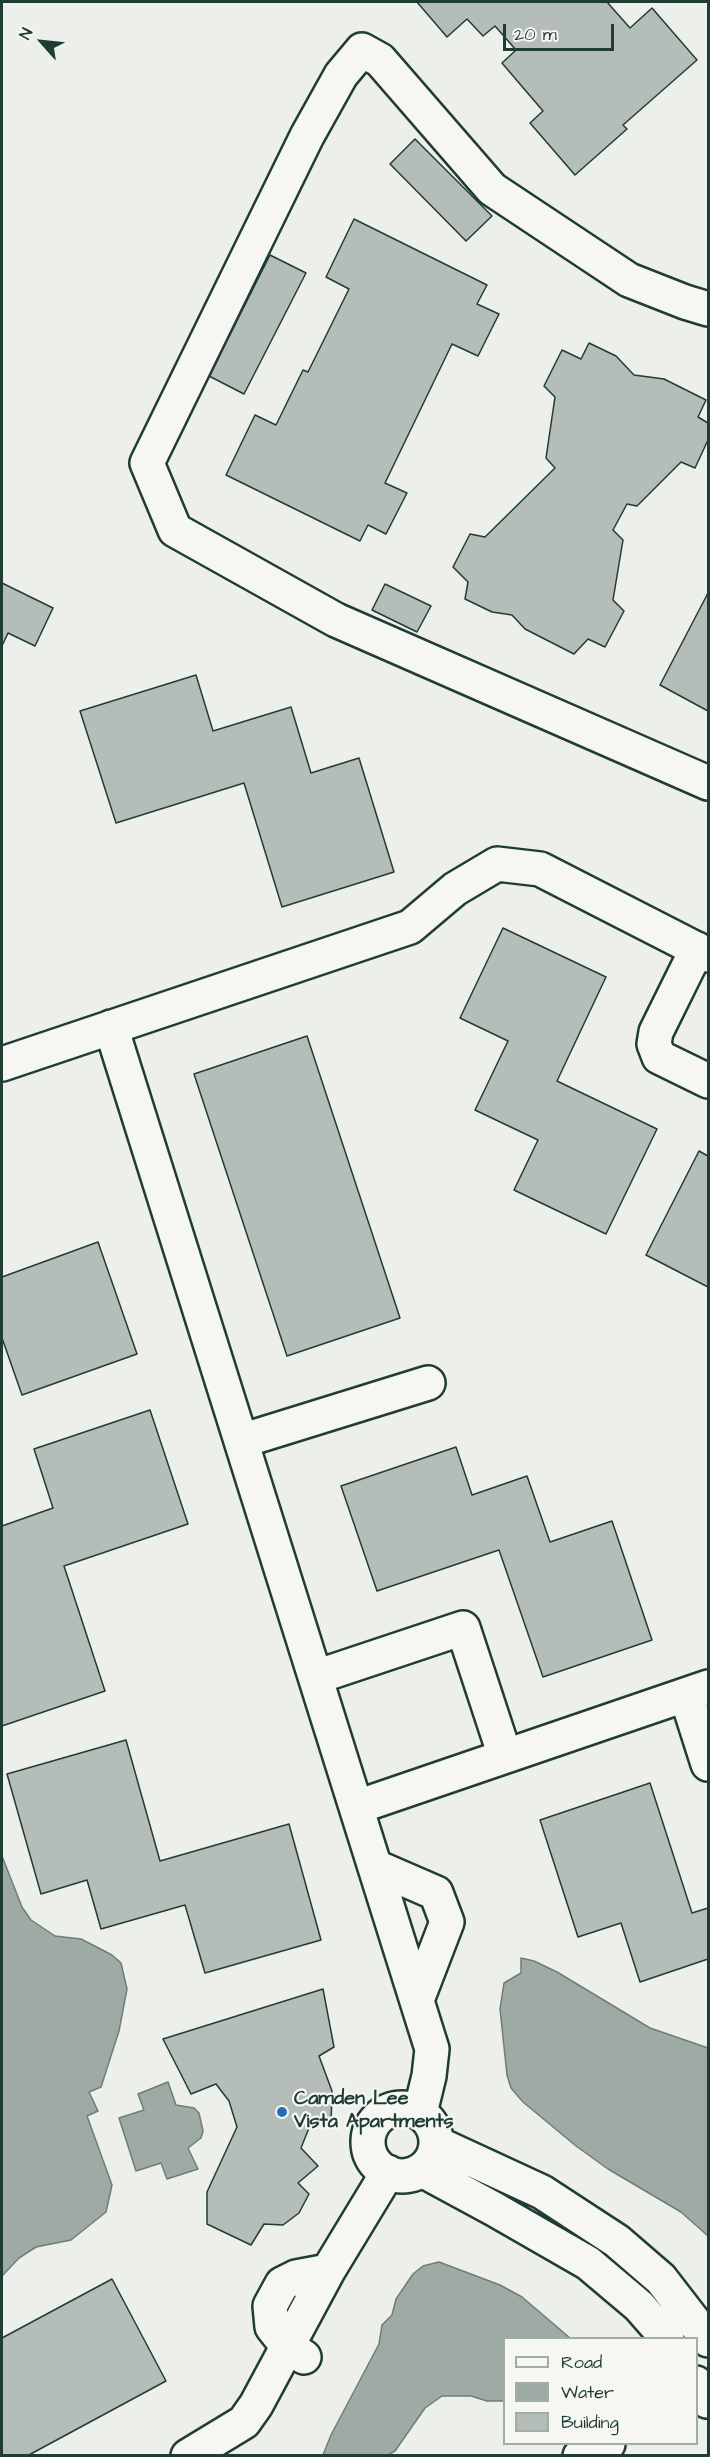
<!DOCTYPE html>
<html>
<head>
<meta charset="utf-8">
<style>
  body { margin:0 }
  #map { position:relative; width:710px; height:2457px; overflow:hidden; background:#edefea; font-family:"Architects Daughter",sans-serif }
  canvas { display:block }
  .frame { position:absolute; inset:0; border:3px solid #1f3d34; pointer-events:none }
  .legend { position:absolute; left:503px; top:2337px; width:195px; height:108px; box-sizing:border-box; background:#f6f6f2; border:2px solid #a0aca6; margin:0; padding:8px 10px; list-style:none; font-size:18px; color:#1f3d34 }
  .legend li { display:flex; align-items:center; gap:12px; height:30px }
  .legend b { width:30px; border:2px solid #a0aca6 }
  .north { position:absolute; left:12px; top:12px; width:60px; height:60px; -webkit-text-stroke:4px #f6f6f2; paint-order:stroke; rotate:297deg; font-size:16px; font-weight:700; line-height:24px; text-align:center; color:#1f3d34 }
  .north::after { content:''; display:block; margin:auto; width:21px; height:27px; background:#1f3d34; clip-path:polygon(50% 0,100% 100%,50% 72%,0 100%) }
  .scale { position:absolute; left:503px; top:24px; width:111px; height:27px; box-sizing:border-box; border:3px solid #1f3d34; border-top:0; padding-left:8px; font-size:18px; line-height:21px; white-space:nowrap; color:#1f3d34; -webkit-text-stroke:4px #f6f6f2; paint-order:stroke }
</style>
</head>
<body>
<div id="map">
<canvas width="710" height="2457"></canvas>
<div class="frame"></div>
<ul class="legend">
<li><b style="height:8px;background:#f6f6f2"></b>Road</li>
<li><b style="height:16px;background:#9faaa4"></b>Water</li>
<li><b style="height:16px;background:#b4bdb8"></b>Building</li>
</ul>
<div class="north">N</div>
<div class="scale">20 m</div>
</div>
<script>
const context = document.querySelector('canvas').getContext('2d');
context.lineJoin = 'round';
function fill(path, color) { context.fillStyle = color; context.fill(path, 'evenodd'); }
const poly = rows => new Path2D(rows.map(r => 'M' + r).join(''));
function strokePath(path, color, width, dash) { context.strokeStyle = color; context.lineWidth = width; context.lineCap = dash ? 'butt' : 'round'; context.setLineDash(dash || []); context.stroke(path); }
function label(font, color, halo, rows, align = 'center') {
  context.font = font + ' "Architects Daughter",sans-serif'; context.lineWidth = 4.5; context.setLineDash([]); context.textBaseline = 'middle'; context.strokeStyle = halo; context.fillStyle = color; for (const [text, x, y, turn = 0] of rows) {
    context.save(); context.translate(x, y); context.rotate((+turn || 0) * Math.PI / 180); context.textAlign = isNaN(turn) ? turn : align; if (halo) context.strokeText(text, 0, 0); context.fillText(text, 0, 0); context.restore();
  }
}
const water = poly([
  [2,1856,22,1907,31,1920,55,1936,81,1939,112,1955,121,1963,127,1989,119,2031,101,2087,89,2092,98,2111,87,2116,112,2185,106,2212,71,2240,36,2247,19,2258,2,2276,2,1856],
  [521,1958,534,1961,557,1972,650,2028,708,2048,708,2236,681,2212,608,2169,576,2146,523,2102,511,2088,507,2075,500,2009,504,1983,521,1973,521,1958],
  [168,2082,176,2105,194,2108,199,2113,203,2131,201,2138,188,2148,198,2169,167,2179,161,2163,136,2171,119,2118,144,2110,138,2094,168,2082],
  [439,2262,500,2285,522,2297,570,2338,504,2338,504,2401,487,2401,471,2396,442,2396,425,2408,395,2451,388,2455,323,2455,331,2435,379,2344,382,2325,392,2315,396,2299,413,2274,423,2266,439,2262]
]);
const building = poly([
  [417,2,607,2,630,28,652,8,697,60,623,125,627,129,575,175,530,123,543,111,502,63,516,50,495,26,483,36,467,19,447,37,417,2],
  [415,139,492,216,466,241,390,164,415,139],
  [354,219,487,285,477,304,499,314,478,356,452,344,385,483,407,493,386,534,368,525,360,541,226,475,255,415,276,425,303,370,308,372,349,289,326,277,354,219],
  [270,255,306,273,244,394,209,376,270,255],
  [589,343,616,356,634,375,664,379,706,400,698,417,708,423,708,440,695,468,681,462,637,506,627,504,613,530,623,540,613,600,624,611,605,647,588,639,574,654,525,629,512,615,492,612,465,599,468,582,453,567,470,534,485,537,555,468,546,458,555,397,544,386,562,350,581,359,589,343],
  [2,583,53,608,35,646,8,633,2,646,2,583],
  [385,584,431,606,417,632,372,610,385,584],
  [708,593,708,711,660,685,708,593],
  [196,675,213,731,291,707,311,773,359,758,394,872,282,907,244,783,116,823,80,711,196,675],
  [503,928,606,977,557,1081,657,1129,606,1234,514,1190,538,1140,475,1110,508,1041,460,1018,503,928],
  [307,1036,400,1318,287,1356,194,1074,307,1036],
  [699,1151,708,1156,708,1287,646,1255,699,1151],
  [98,1242,137,1354,22,1395,2,1338,2,1277,98,1242],
  [150,1410,188,1524,64,1566,105,1691,2,1726,2,1526,53,1508,34,1449,150,1410],
  [456,1447,472,1495,527,1476,550,1542,612,1521,652,1640,543,1677,499,1550,377,1591,341,1486,456,1447],
  [126,1740,160,1861,289,1824,321,1940,205,1973,185,1905,101,1929,87,1880,41,1894,7,1774,126,1740],
  [650,1783,692,1913,708,1908,708,1959,640,1982,621,1923,578,1937,540,1820,650,1783],
  [323,1989,334,2047,319,2056,332,2091,331,2123,311,2123,301,2148,318,2166,298,2183,309,2194,299,2213,283,2225,264,2224,251,2245,207,2224,207,2192,237,2127,229,2101,216,2084,191,2094,163,2039,323,1989],
  [112,2279,166,2381,27,2456,2,2456,2,2338,112,2279]
]);
const minor = poly([
  [708,309,685,302,629,280,492,189,380,60,362,50,341,75,307,136,147,463,175,530,336,620,708,783],
  [697,949,656,1032,654,1044,659,1057,708,1081],
  [111,1027,432,2049,429,2076,420,2113],
  [2,1064,410,927,455,889,497,864,540,869,708,955],
  [241,1441,428,1383],
  [316,1677,463,1628,505,1756],
  [686,1695,708,1764],
  [357,1807,708,1687],
  [376,1867,436,1893,447,1922,417,2000],
  '368 2142a34 34 0 1 1 68 0a34 34 0 1 1-68 0Z',
  [436,2143,542,2192,617,2241,661,2279,708,2340],
  [422,2170,494,2209,588,2263,639,2306,667,2338],
  [304,2357,288,2347,272,2327,270,2306,282,2284,296,2277,328,2271],
  [696,2383,707,2401],
  [188,2456,244,2422,256,2405,328,2271,388,2172],
  [580,2456,608,2444]
]);
const markers = [
  [282,2112,6,"#1f6fb2"]
];
const poiNames = [
  ["Camden Lee",294,2100],
  ["Vista Apartments",294,2123]
];
fill(water, '#9faaa4');
strokePath(water, '#6c7e77', 1.5);
fill(building, '#b4bdb8');
strokePath(building, '#1f3d34', 1.5);
strokePath(minor, '#1f3d34', 38);
strokePath(minor, '#f6f6f2', 33);
for (const [x, y, r, color] of markers) { const dot = new Path2D(); dot.arc(x, y, r, 0, 2 * Math.PI); context.fillStyle = color; context.fill(dot); strokePath(dot, '#f6f6f2', 2); }
label('bold 20px', '#1f3d34', '#f6f6f2', poiNames, 'left');
</script>
</body>
</html>
